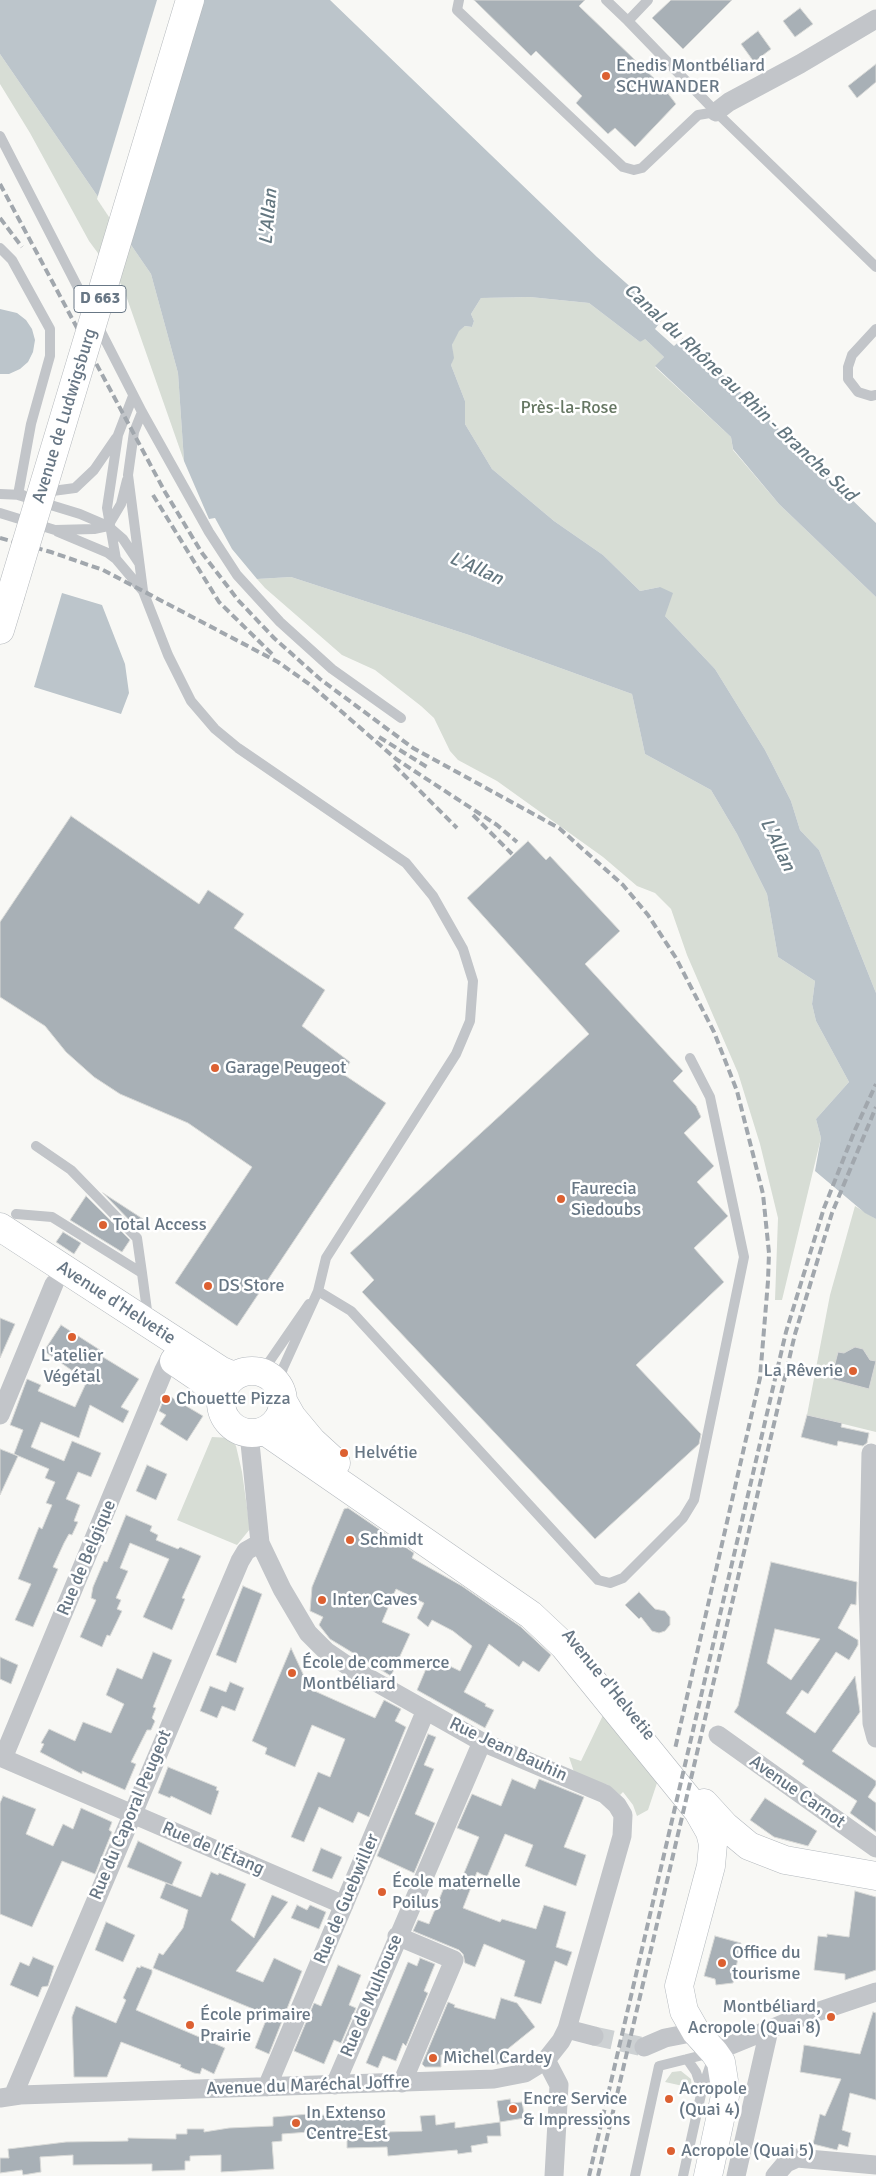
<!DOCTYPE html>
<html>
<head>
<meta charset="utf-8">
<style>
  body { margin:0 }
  canvas { display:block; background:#f8f8f5 }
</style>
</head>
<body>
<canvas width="876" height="2176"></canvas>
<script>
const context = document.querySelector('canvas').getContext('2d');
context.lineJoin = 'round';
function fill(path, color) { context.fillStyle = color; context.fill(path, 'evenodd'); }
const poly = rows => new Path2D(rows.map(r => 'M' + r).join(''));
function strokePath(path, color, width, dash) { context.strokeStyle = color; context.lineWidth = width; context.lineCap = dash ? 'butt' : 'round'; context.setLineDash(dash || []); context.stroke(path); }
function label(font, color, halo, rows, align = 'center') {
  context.font = font + ' Signika,sans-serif'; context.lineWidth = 5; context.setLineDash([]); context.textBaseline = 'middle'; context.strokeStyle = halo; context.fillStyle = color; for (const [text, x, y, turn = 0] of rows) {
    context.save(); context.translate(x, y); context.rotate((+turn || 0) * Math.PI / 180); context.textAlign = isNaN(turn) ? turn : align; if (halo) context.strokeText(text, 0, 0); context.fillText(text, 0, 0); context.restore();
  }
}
const green = poly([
  [0,54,151,274,178,373,184,461,123,287,89,241,30,133,0,84],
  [530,297,589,303,640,342,644,338,664,357,655,367,731,437,733,450,779,504,876,597,876,993,819,850,800,830,791,801,765,750,715,669,665,616,660,587,640,591,603,555,554,521,492,469,465,424,465,401,451,365,453,358,452,345,458,331,465,326,472,327,474,321,471,314,481,298],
  [291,577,469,635,632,694,645,754,711,790,737,834,767,894,778,957,815,981,812,1004,816,1021,849,1082,816,1119,821,1138,782,1300,775,1300,778,1218,760,1144,738,1073,687,955,671,909,655,893,637,886,603,857,497,781,458,760,450,751,434,718,421,706,375,670,342,655,265,588,257,579],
  [855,1206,876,1219,876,1432,807,1415,830,1295],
  [212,1437,230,1438,236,1446,242,1472,250,1529,237,1545,177,1520],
  [606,1709,659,1777,648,1810,637,1816,633,1805,623,1792,620,1795,608,1785,575,1775,569,1757,581,1761],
  [681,2071,691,2079,692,2088,665,2082,672,2072]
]);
const water = poly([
  [0,0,330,0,597,257,664,317,655,329,674,346,683,338,692,345,876,523,876,597,779,504,733,449,731,437,655,366,664,357,645,339,640,342,589,303,530,297,481,298,471,314,474,321,472,327,465,326,459,331,452,345,454,358,451,365,465,401,465,424,492,469,554,521,603,555,640,591,660,587,673,593,665,616,715,669,765,750,791,801,800,830,819,850,876,993,876,1219,865,1213,815,1171,821,1138,816,1119,849,1082,816,1021,812,1004,815,981,778,957,767,894,737,834,711,790,645,754,632,694,469,635,291,577,257,579,232,549,215,518,209,519,184,461,178,373,151,274,0,54],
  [0,309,17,313,26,320,32,329,35,340,33,352,28,362,20,369,9,374,0,374],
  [62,593,102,605,125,664,129,693,121,714,34,687]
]);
const pier = poly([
  [157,0,201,0,127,244,97,199]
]);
const building = poly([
  [474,0,585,0,579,6,663,87,676,104,635,147,615,128,608,134,576,103,582,96,536,51,531,56,474,0],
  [671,0,732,0,683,49,652,18,671,0],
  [800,8,813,24,795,37,783,21,800,8],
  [758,31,771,49,754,62,741,44,758,31],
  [876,64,876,82,857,98,848,86,876,64],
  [71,816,199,904,208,890,244,914,234,928,325,990,302,1026,350,1062,343,1074,386,1103,237,1326,175,1283,252,1167,188,1123,120,1094,94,1077,66,1052,45,1026,0,997,0,922,71,816],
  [528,841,546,860,550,856,620,931,585,964,683,1071,673,1081,696,1106,701,1117,684,1133,714,1166,697,1182,728,1216,694,1248,724,1282,636,1365,701,1434,699,1444,595,1539,362,1292,374,1280,350,1253,589,1034,467,898,528,841],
  [103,1193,143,1219,137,1228,103,1193],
  [86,1196,130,1240,122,1252,70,1220,86,1196],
  [63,1232,81,1243,74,1254,56,1242,63,1232],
  [0,1318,15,1324,0,1358,0,1318],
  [61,1325,100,1350,98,1354,139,1379,121,1407,129,1411,123,1423,90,1405,79,1438,41,1422,31,1447,64,1461,72,1441,101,1453,91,1477,78,1472,66,1499,80,1505,74,1521,78,1522,72,1535,69,1534,64,1543,53,1567,58,1569,33,1627,15,1620,31,1584,18,1579,39,1527,42,1529,52,1505,46,1503,55,1482,45,1478,49,1469,14,1454,23,1430,10,1425,27,1379,41,1385,38,1391,75,1407,87,1381,44,1351,61,1325],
  [855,1347,863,1349,870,1360,876,1361,869,1389,831,1379,838,1352,844,1353,855,1347],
  [166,1394,203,1416,187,1441,160,1424,166,1415,159,1411,166,1394],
  [807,1415,842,1423,841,1427,869,1433,867,1443,863,1446,838,1441,837,1446,801,1437,807,1415],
  [0,1449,18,1456,0,1495,0,1449],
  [147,1465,167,1474,156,1500,136,1491,147,1465],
  [348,1508,414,1553,412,1558,462,1586,521,1627,551,1655,539,1672,523,1661,519,1667,489,1644,464,1692,486,1704,485,1706,494,1710,485,1728,417,1690,431,1657,460,1671,472,1646,453,1631,432,1620,428,1627,417,1618,424,1603,396,1589,382,1622,410,1634,391,1676,330,1639,319,1625,323,1617,310,1611,312,1587,344,1509,348,1508],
  [126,1515,152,1526,150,1531,158,1535,156,1540,178,1549,180,1547,201,1556,182,1598,185,1599,172,1630,143,1617,169,1559,130,1543,120,1568,128,1571,116,1598,121,1600,117,1609,122,1611,110,1636,107,1635,102,1647,80,1637,96,1600,91,1598,93,1587,104,1561,107,1562,126,1515],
  [771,1562,857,1582,856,1605,851,1604,838,1628,858,1640,858,1645,849,1660,836,1652,808,1694,802,1690,786,1713,815,1733,855,1676,860,1712,832,1751,876,1781,876,1785,868,1797,876,1803,876,1832,850,1813,857,1801,802,1764,804,1761,734,1712,738,1706,771,1562],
  [775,1629,820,1639,791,1680,767,1663,775,1629],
  [243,1586,262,1594,236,1663,216,1655,243,1586],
  [639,1592,655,1609,665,1611,670,1617,670,1625,665,1631,659,1633,652,1631,641,1617,639,1619,625,1605,639,1592],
  [291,1648,310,1689,375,1718,384,1700,401,1709,395,1721,406,1727,369,1817,358,1812,353,1823,319,1807,304,1842,291,1837,318,1772,330,1777,345,1739,312,1725,295,1767,265,1754,267,1748,252,1741,291,1648],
  [153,1652,172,1660,153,1707,156,1708,152,1718,155,1721,151,1730,147,1730,131,1762,136,1764,125,1790,82,1771,82,1774,40,1752,44,1744,41,1743,49,1729,75,1741,83,1722,111,1733,124,1704,106,1695,117,1668,142,1679,153,1652],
  [0,1657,18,1665,11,1684,0,1679,0,1657],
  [230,1682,244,1688,235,1711,222,1706,217,1718,200,1711,210,1686,226,1692,230,1682],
  [428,1734,436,1737,424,1765,434,1769,415,1814,435,1823,414,1873,377,1856,428,1734],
  [168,1767,217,1787,216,1790,219,1791,211,1815,171,1796,170,1798,158,1793,168,1767],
  [512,1779,535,1789,539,1779,584,1797,564,1847,586,1855,576,1886,525,1866,533,1845,505,1834,487,1877,477,1872,463,1908,500,1922,502,1919,536,1929,544,1905,566,1912,556,1947,572,1952,567,1966,555,1961,541,2004,514,1996,525,1961,484,1944,475,1967,465,1963,463,1954,459,1950,413,1931,418,1920,429,1924,445,1885,457,1890,479,1837,457,1828,472,1794,501,1806,512,1779],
  [3,1796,36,1809,26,1834,53,1846,63,1824,73,1829,81,1808,112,1822,109,1830,112,1832,95,1874,62,1861,32,1927,0,1914,0,1803,3,1796],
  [765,1798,817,1831,808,1846,774,1837,750,1820,765,1798],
  [138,1841,182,1862,172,1885,127,1867,138,1841],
  [321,1848,342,1857,332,1879,312,1871,321,1848],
  [211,1872,218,1875,219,1873,246,1884,231,1920,254,1938,272,1895,288,1902,236,1971,263,1982,274,1958,302,1971,269,2054,255,2048,268,2015,153,1968,159,1953,163,1955,183,1928,188,1910,160,1898,166,1883,201,1897,211,1872],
  [855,1891,876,1897,876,1970,845,1980,845,1974,814,1970,818,1936,827,1937,827,1934,849,1937,855,1891],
  [297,1905,307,1910,310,1905,326,1912,319,1929,291,1918,297,1905],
  [106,1922,135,1935,123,1962,95,1950,106,1922],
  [715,1936,741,1943,733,1983,716,1985,715,1979,704,1976,715,1936],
  [33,1957,54,1966,48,1986,42,1987,38,1997,10,1985,20,1962,29,1966,33,1957],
  [420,1958,435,1964,424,1991,428,1993,406,2046,403,2043,396,2061,383,2056,378,2068,366,2063,408,1962,417,1966,420,1958],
  [338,1965,361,1975,349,2005,356,2008,341,2043,334,2040,324,2064,294,2051,314,2003,321,2006,338,1965],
  [141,1966,152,1970,152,1973,136,2010,225,2048,214,2074,202,2068,200,2074,194,2073,180,2067,181,2065,121,2042,107,2077,74,2077,72,2017,76,2006,116,2023,126,2000,123,1998,137,1967,140,1968,141,1966],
  [501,1998,517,2003,535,2027,504,2052,510,2062,492,2065,488,2053,441,2055,441,2067,425,2067,422,2064,448,2002,455,2005,454,2007,495,2019,501,1998],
  [873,2012,876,2013,876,2100,850,2093,842,2130,851,2133,848,2147,839,2144,837,2150,813,2144,820,2114,825,2116,841,2079,800,2072,804,2045,860,2054,873,2012],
  [510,2099,511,2103,522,2102,525,2118,500,2122,501,2136,487,2136,488,2143,471,2146,472,2152,458,2154,457,2150,388,2156,387,2147,347,2148,347,2136,310,2139,309,2132,282,2134,282,2141,272,2142,274,2169,221,2172,221,2155,190,2156,190,2161,185,2161,185,2170,152,2171,152,2164,73,2165,73,2155,40,2157,41,2172,23,2175,22,2170,0,2173,0,2158,9,2158,8,2149,66,2142,128,2141,128,2138,176,2139,176,2134,187,2134,187,2129,204,2129,204,2132,229,2128,273,2126,273,2117,309,2114,309,2116,326,2115,326,2119,385,2117,385,2132,422,2131,420,2116,435,2115,436,2125,455,2122,455,2128,500,2122,497,2101,510,2099]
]);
const minorTunnel = poly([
  [594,2036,644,2047]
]);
const service = poly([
  [459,0,457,10,623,167,634,170,642,168,698,115,716,112,628,21,648,0],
  [606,0,628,21],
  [716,112,876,267],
  [0,136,90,311],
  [0,248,12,260,50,329,50,356,31,424,18,495],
  [97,324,142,412,209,532,237,575,280,622,332,669,401,718],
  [876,329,852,355,848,367,848,379,858,392,871,396,876,395],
  [133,396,118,435,107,508,116,559,143,591],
  [142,412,134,432,128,475,143,591,168,655,191,701,215,729,238,748,406,863,433,896,463,949,473,981,470,1021,456,1054,326,1258,318,1291,283,1368,278,1385],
  [45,492,75,488,94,470,116,438],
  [0,494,23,495],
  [18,495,80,514,108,526,123,539,139,563],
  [0,513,55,530,94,529,108,526,121,504,127,480],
  [58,532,108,553,116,559],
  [36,1146,71,1170,137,1238,142,1273],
  [16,1214,52,1217,142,1273,148,1318],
  [318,1291,351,1311,598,1580,610,1583,623,1578,683,1518,694,1500,744,1257,710,1097,690,1058],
  [258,1371,269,1362,309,1304],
  [687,2059,696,2072,702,2090],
  [635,2176,659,2066,711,2053],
  [683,2176,702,2090,713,2057]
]);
const minor = poly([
  [716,112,729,102,800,64,876,19],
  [0,1415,54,1284],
  [871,1453,868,1592,872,1723,876,1738],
  [718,1735,876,1848],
  [0,1757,344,1905],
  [3,1758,164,1370,170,1358],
  [397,1936,454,1960,402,2083],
  [567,2029,594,2036],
  [644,2047,665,2038,696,2032],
  [714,2052,790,2021,876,1992],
  [546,2060,559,2085,554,2176],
  [335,2085,482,1742],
  [267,2087,426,1710],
  [13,2096,240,1561,246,1551,260,1543],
  [0,2098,20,2095,494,2079,525,2073,546,2060,561,2041,567,2029,622,1836,623,1815,617,1805,605,1794,482,1742,351,1668,326,1651,308,1633,282,1589,260,1543,249,1433],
  [736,2176,769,2030],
  [775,2176,786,2163,797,2158,876,2165]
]);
const secondary = poly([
  [0,1227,220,1370,234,1376],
  [174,1361,199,1378,221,1398],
  '221 1402a31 31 0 1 1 62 0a31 31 0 1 1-62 0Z',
  [283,1401,292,1417,312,1441,336,1463],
  [265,1431,531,1615,564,1646,698,1811,710,1832,713,1844,711,1866,679,1986,684,2011,696,2032,714,2052,721,2062,724,2081,725,2096,708,2176],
  [704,1803,725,1826,749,1846,785,1860,876,1876]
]);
const primary = poly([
  [0,630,10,597]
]);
const rail = poly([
  [0,184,165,492,202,553,238,600,274,638,320,679,413,748,559,828,623,885,648,915,676,958,714,1032,737,1091,763,1194,769,1253,768,1281,760,1378,675,1749],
  [0,218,22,247],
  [153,495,219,602,272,654],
  [0,538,51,552,103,570,278,662,312,686,396,759,497,825,517,842],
  [379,737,427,767],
  [394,765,457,828],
  [473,815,512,854],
  [589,2176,786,1332,824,1208,855,1130,876,1084],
  [598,2176,795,1334,832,1213,876,1107]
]);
const primaryBridge = poly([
  [10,597,190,0]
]);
const markers = [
  [606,76,5,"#dc6031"],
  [215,1068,5,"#dc6031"],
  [561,1199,5,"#dc6031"],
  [103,1225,5,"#dc6031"],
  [208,1286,5,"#dc6031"],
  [72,1337,5,"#dc6031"],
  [853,1371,5,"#dc6031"],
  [166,1399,5,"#dc6031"],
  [344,1453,5,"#dc6031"],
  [350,1540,5,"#dc6031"],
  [322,1600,5,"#dc6031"],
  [292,1673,5,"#dc6031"],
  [382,1892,5,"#dc6031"],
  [722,1963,5,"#dc6031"],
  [831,2017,5,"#dc6031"],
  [190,2025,5,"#dc6031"],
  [433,2058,5,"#dc6031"],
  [669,2099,5,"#dc6031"],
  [513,2109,5,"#dc6031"],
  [296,2123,5,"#dc6031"],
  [671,2151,5,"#dc6031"]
];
const shields = [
  [100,299,52]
];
const shieldNames = [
  ["D 663",100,299]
];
const poiNames = [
  ["Enedis Montbéliard",616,66],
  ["SCHWANDER",616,87],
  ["Garage Peugeot",225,1068],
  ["Faurecia",571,1189],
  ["Siedoubs",571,1210],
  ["Total Access",113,1225],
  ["DS Store",218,1286],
  ["L'atelier",72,1356,"center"],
  ["Végétal",72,1377,"center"],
  ["La Rêverie",843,1371,"right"],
  ["Chouette Pizza",176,1399],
  ["Helvétie",354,1453],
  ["Schmidt",360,1540],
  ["Inter Caves",332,1600],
  ["École de commerce",302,1663],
  ["Montbéliard",302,1684],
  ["École maternelle",392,1882],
  ["Poilus",392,1903],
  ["Office du",732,1953],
  ["tourisme",732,1974],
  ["Montbéliard,",821,2007,"right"],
  ["Acropole (Quai 8)",821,2028,"right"],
  ["École primaire",200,2015],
  ["Prairie",200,2036],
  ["Michel Cardey",443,2058],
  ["Acropole",679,2089],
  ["(Quai 4)",679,2110],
  ["Encre Service",523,2099],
  ["& Impressions",523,2120],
  ["In Extenso",306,2113],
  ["Centre-Est",306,2134],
  ["Acropole (Quai 5)",681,2151]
];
const parkNames = [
  ["Près-la-Rose",569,408]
];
const streetNames = [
  ["Avenue de Ludwigsburg",65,416,-73],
  ["Avenue d'Helvetie",116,1303,33],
  ["Rue de Belgique",87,1558,-67],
  ["Avenue d'Helvetie",608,1685,51],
  ["Rue Jean Bauhin",508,1750,25],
  ["Avenue Carnot",797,1792,35],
  ["Rue du Caporal Peugeot",131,1815,-67],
  ["Rue de l'Étang",213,1849,23],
  ["Rue de Guebwiller",347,1899,-67],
  ["Rue de Mulhouse",372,1996,-67],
  ["Avenue du Maréchal Joffre",308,2086,-2]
];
const waterNames = [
  ["L'Allan",269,217,-85],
  ["Canal du Rhône au Rhin - Branche Sud",740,393,43],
  ["L'Allan",476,569,24],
  ["L'Allan",777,845,64]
];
fill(green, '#d7ddd5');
fill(water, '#bcc5cb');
fill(pier, '#f8f8f5');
fill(building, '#a8b0b6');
strokePath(building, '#d9dad8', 1);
strokePath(minorTunnel, '#cdd1d3', 19, [19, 9]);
strokePath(secondary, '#b4b9be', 29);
strokePath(primary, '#b5b9bd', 29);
strokePath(service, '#c2c5c9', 10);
strokePath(minor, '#c2c5c9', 19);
strokePath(secondary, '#fff', 28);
strokePath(primary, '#fff', 28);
strokePath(rail, '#a1a7ad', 4, [8, 4]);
strokePath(primaryBridge, '#b5b9bd', 29, []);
strokePath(primaryBridge, '#fff', 28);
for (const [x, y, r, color] of markers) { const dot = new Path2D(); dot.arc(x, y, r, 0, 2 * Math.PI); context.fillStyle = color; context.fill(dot); strokePath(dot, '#fff', 2); }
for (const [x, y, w] of shields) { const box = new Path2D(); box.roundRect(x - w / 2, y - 13.5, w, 27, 4); context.fillStyle = '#fff'; context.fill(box); strokePath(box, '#687785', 1); }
label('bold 16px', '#687785', null, shieldNames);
label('18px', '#687785', '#fff', poiNames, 'left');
label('18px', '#667763', '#fff', parkNames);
label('18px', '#687785', '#fff', streetNames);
label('italic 19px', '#647780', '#fff', waterNames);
</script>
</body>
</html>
